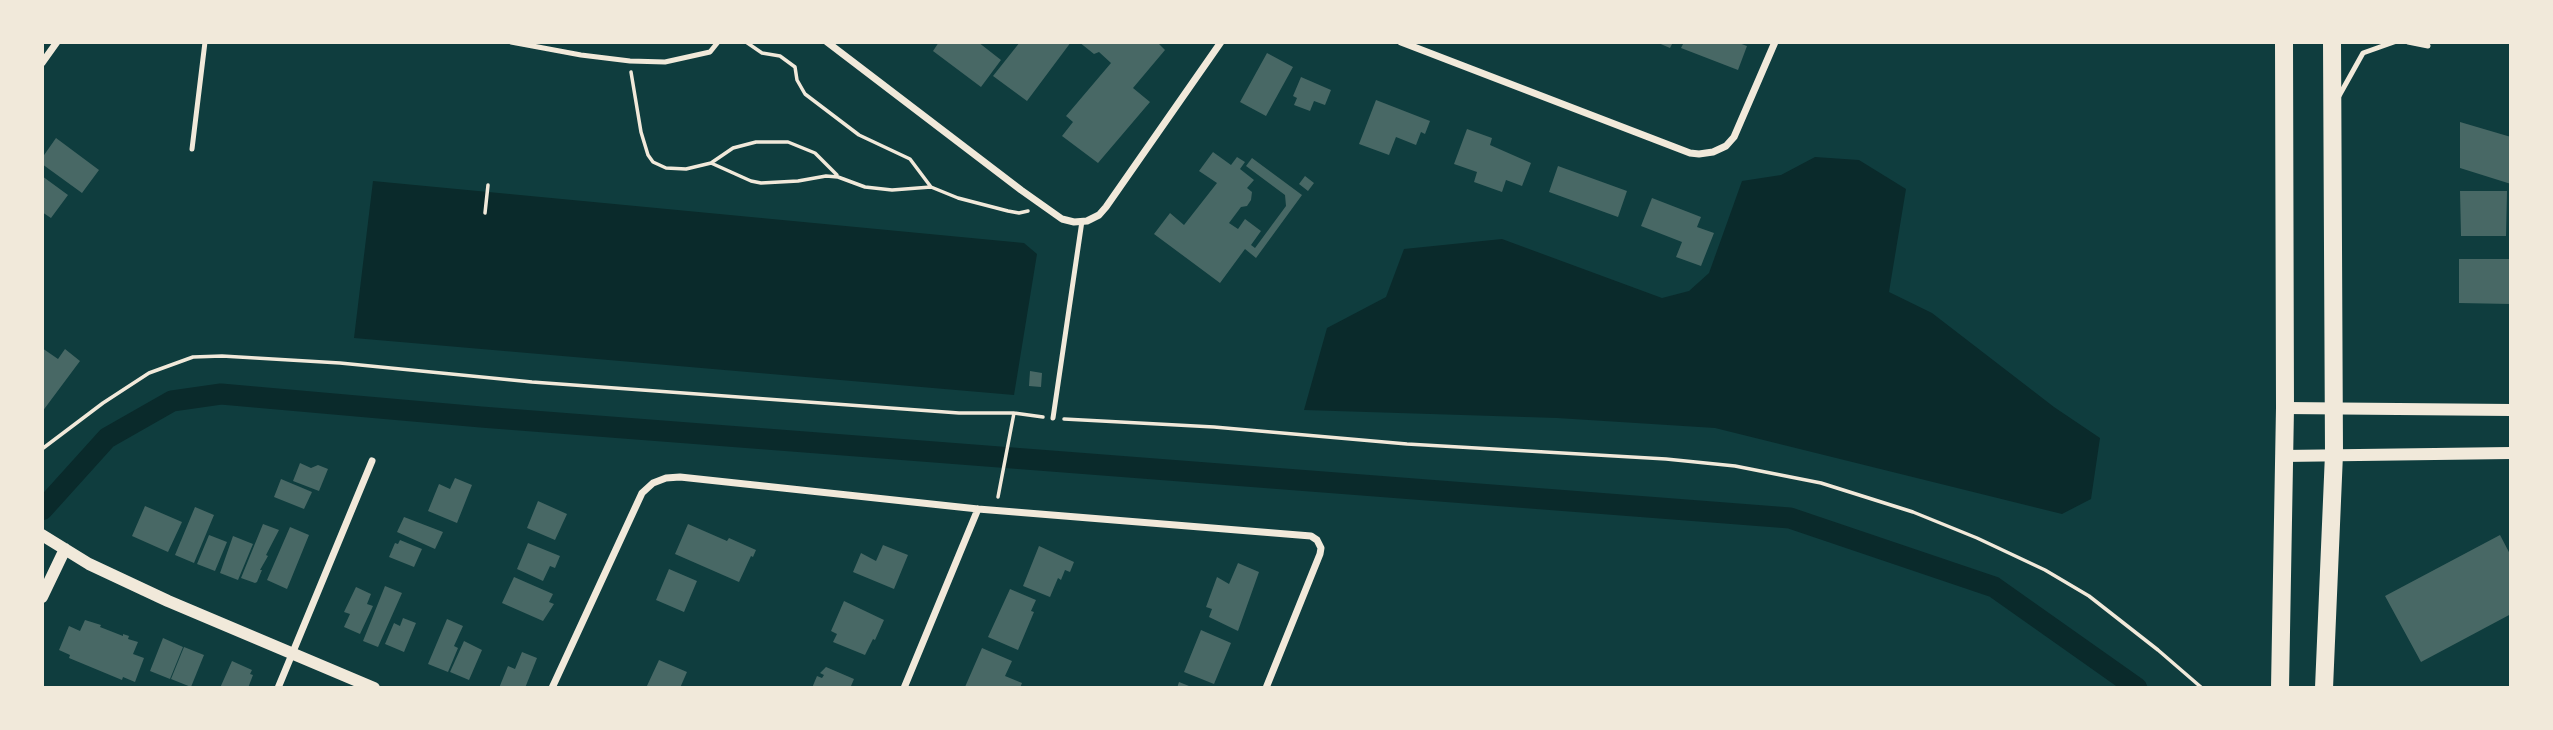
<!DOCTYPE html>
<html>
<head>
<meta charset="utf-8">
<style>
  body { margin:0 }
  #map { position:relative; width:2553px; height:730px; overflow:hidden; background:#0f3d3e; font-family:"PT Sans",sans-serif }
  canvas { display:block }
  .frame { position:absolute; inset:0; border:44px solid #f1e9da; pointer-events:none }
</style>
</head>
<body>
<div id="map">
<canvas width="2553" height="730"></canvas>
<div class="frame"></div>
</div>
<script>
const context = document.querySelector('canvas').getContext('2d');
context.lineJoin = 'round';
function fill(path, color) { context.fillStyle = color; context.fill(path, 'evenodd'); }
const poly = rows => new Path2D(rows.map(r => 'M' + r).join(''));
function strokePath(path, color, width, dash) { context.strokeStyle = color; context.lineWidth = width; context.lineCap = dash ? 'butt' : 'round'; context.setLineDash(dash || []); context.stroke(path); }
const water = poly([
  [1815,157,1859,160,1906,189,1889,292,1932,313,2054,407,2100,438,2091,499,2062,514,1715,428,1557,418,1304,410,1327,328,1386,297,1404,249,1502,239,1662,298,1689,291,1709,273,1742,181,1781,175],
  [373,181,1024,243,1037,254,1014,395,354,338]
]);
const canal = poly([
  [42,510,107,438,172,401,221,394,481,417,1790,518,1994,587,2137,688]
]);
const building = poly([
  [939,42,978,42,1001,60,981,87,933,51],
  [1020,42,1071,42,1027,101,993,76],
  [1079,42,1157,42,1165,50,1133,88,1150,102,1098,163,1062,136,1073,122,1066,116,1111,63,1099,52,1094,54],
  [1656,42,1673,42,1670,48],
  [1684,42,1736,42,1747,46,1738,70,1681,48],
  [1267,53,1293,67,1266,116,1240,102],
  [1301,77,1331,90,1325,105,1314,101,1310,111,1294,105,1297,98,1293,96],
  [1376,100,1430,121,1425,134,1421,132,1416,145,1396,137,1389,155,1359,144],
  [2460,122,2511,137,2511,184,2460,168],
  [1467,129,1492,138,1490,145,1531,163,1522,186,1506,180,1502,192,1474,182,1477,172,1454,164],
  [56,138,99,170,82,193,42,164,42,158],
  [1213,152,1231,165,1237,157,1245,162,1240,169,1254,180,1247,188,1252,192,1251,200,1247,206,1241,207,1229,223,1238,229,1245,219,1261,231,1251,245,1255,248,1286,206,1285,195,1246,166,1252,158,1302,195,1256,258,1245,249,1220,283,1154,234,1170,213,1184,225,1217,183,1199,171],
  [1558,166,1627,191,1618,217,1549,192],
  [42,176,68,195,51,218,42,212],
  [1305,176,1314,183,1308,191,1299,184],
  [2460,191,2507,191,2506,236,2461,236],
  [1652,198,1701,217,1697,227,1714,233,1701,266,1676,257,1682,242,1641,226],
  [2459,259,2511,259,2511,304,2459,303],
  [42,348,58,359,65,349,80,361,42,412],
  [1030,371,1042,373,1041,387,1029,386],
  [300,463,311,468,318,465,328,469,319,491,293,481],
  [455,478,472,485,457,523,428,511,439,484,450,489],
  [281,479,312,492,304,509,274,497],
  [538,501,567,514,555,540,527,528],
  [145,506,182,522,168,552,132,536],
  [195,507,214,515,194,563,175,555],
  [404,517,443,532,435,549,397,532],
  [263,524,279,530,266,555,268,556,260,570,262,570,257,582,255,583,241,578],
  [688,524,727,541,729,538,756,550,753,557,751,556,739,582,675,554],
  [290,527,309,535,287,589,267,580],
  [209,535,227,542,215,571,197,564],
  [2500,535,2511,556,2511,614,2421,662,2385,596],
  [233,536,253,544,238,580,220,573],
  [400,540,422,549,414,567,389,557,395,543,398,544],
  [528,543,560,556,555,568,550,566,543,581,517,569],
  [883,545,908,555,894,589,853,572,861,553,876,561],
  [1039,546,1074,562,1070,572,1065,570,1061,580,1058,578,1050,597,1023,586],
  [1238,563,1259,572,1238,631,1209,617,1212,609,1206,607,1217,577,1229,584],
  [669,569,697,581,684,612,656,600],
  [514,577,553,594,549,602,554,604,543,621,502,603],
  [385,586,402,593,378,647,363,641],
  [356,587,371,594,367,604,373,606,360,634,344,627,350,614,344,612],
  [1010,589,1036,600,1031,611,1034,612,1018,650,988,637],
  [844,601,884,620,875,640,873,639,865,655,833,642,837,634,831,631],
  [403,618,416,623,404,652,385,644,394,623,400,626],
  [447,619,463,626,454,646,458,648,448,672,428,664],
  [85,620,101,625,100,627,123,636,123,634,129,636,128,639,138,642,133,654,144,658,135,682,123,677,122,680,69,658,70,655,59,650,69,626,80,631],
  [1201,630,1231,643,1214,684,1184,672],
  [163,638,183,647,170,679,150,671],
  [464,641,482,650,469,680,450,672],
  [184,647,204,655,191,687,171,679],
  [982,648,1012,661,1005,676,1022,683,1020,688,965,687],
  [522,652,537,658,525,688,499,688,508,666,515,669],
  [659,660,687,672,680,688,646,688],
  [232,661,252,670,250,674,253,675,248,688,220,688],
  [826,667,854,679,851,686,856,688,812,688,817,676,822,678,824,675,820,673],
  [1179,682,1194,688,1177,688]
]);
const path = poly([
  [746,42,762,53,780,56,795,67,797,80,805,94,859,135,910,159,931,187,958,198,1008,211,1019,213,1028,211],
  [631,72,641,132,648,155,653,162,666,168,686,169,711,163,751,181,761,183,798,181,826,176,838,177,865,187,892,190,931,187],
  [711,163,733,148,756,142,788,142,815,153,837,175],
  [485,213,488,185],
  [1064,419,1214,427,1407,444,1666,459,1735,466,1821,483,1913,512,1977,538,2045,570,2089,596,2158,650,2202,688],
  [42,449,103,403,149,373,193,357,222,356,340,363,532,382,959,413,1014,413,1043,417],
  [998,497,1014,413]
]);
const service = poly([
  [511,42,581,55,630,61,665,62,710,52,718,42],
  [2408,42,2428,46],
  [2339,96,2363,53,2394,42],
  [192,149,205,42],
  [1053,418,1082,221]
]);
const minor = poly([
  [827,42,1021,190,1062,219,1074,222,1087,221,1099,215,1106,207,1221,42],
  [1401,42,1690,153,1699,154,1713,152,1726,146,1734,137,1775,42],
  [42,63,57,42],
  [278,688,372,461],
  [552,688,642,493,653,483,666,478,680,477,978,509,1311,536,1317,540,1321,548,1320,554,1266,688],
  [904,688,978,509]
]);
const tertiary = poly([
  [2285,408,2511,410],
  [2283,456,2511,453],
  [42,535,89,564,168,601,374,688],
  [42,597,65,549]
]);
const primary = poly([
  [2280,688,2285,408,2284,42],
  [2324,688,2334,454,2332,42]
]);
fill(water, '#0a2a2b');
strokePath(canal, '#0a2a2b', 21);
fill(building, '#486865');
strokePath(path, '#f1e9da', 3.5);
strokePath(service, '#f1e9da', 5);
strokePath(minor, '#f1e9da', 7);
strokePath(tertiary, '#f1e9da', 12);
strokePath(primary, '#f1e9da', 18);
</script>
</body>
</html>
